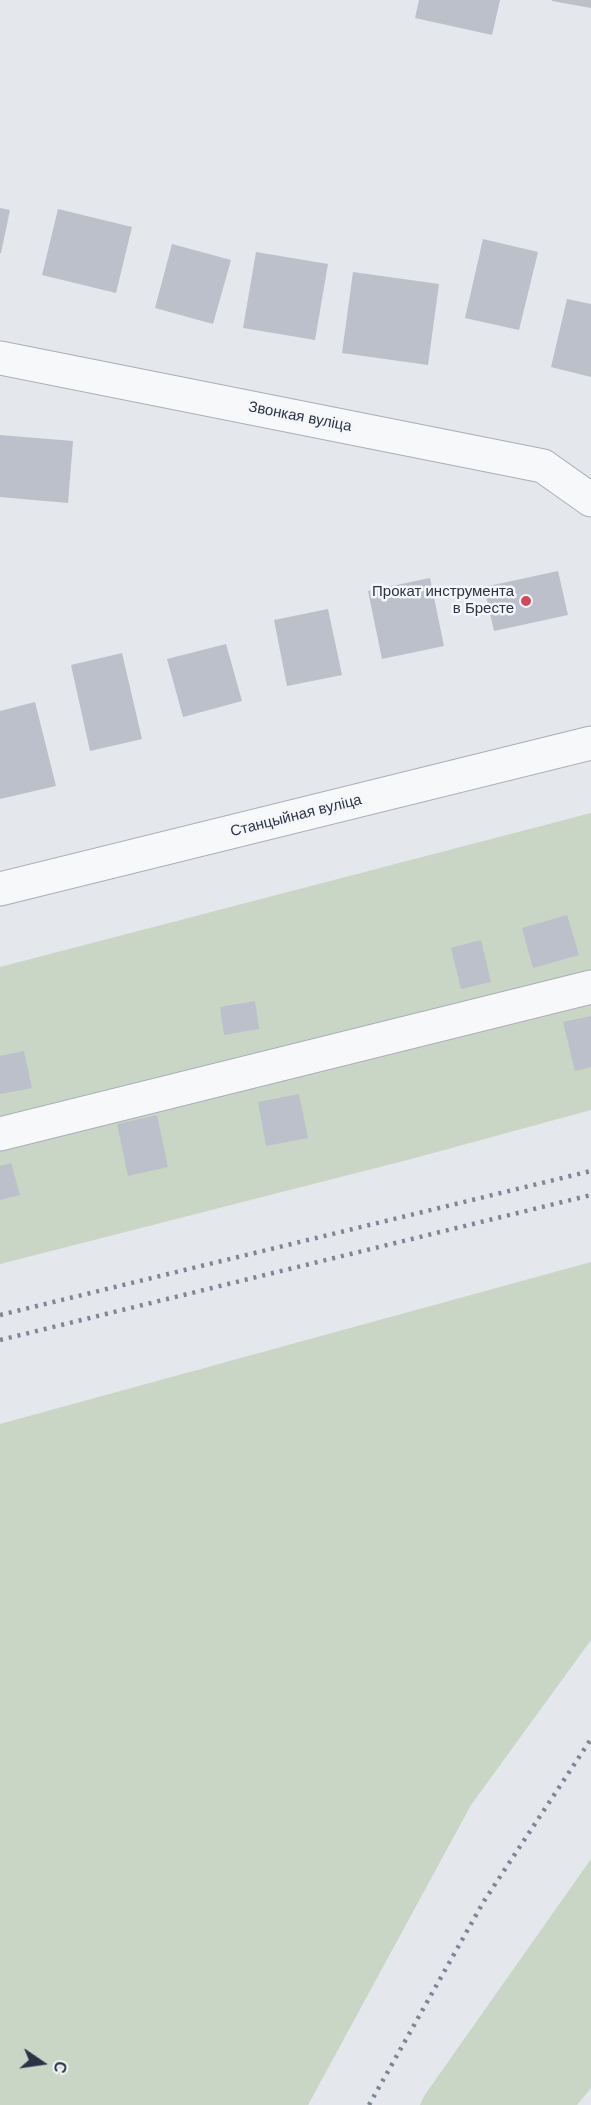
<!DOCTYPE html>
<html>
<head>
<meta charset="utf-8">
<style>
  body { margin:0 }
  #map { position:relative; width:591px; height:2105px; overflow:hidden; background:#e4e7ec; font-family:Helvetica,sans-serif }
  canvas { display:block }
  .north { position:absolute; left:12px; top:2033px; width:60px; height:60px; -webkit-text-stroke:4px #f4f6f9; paint-order:stroke; rotate:103deg; font-size:16px; font-weight:700; line-height:24px; text-align:center; color:#2b3445 }
  .north::after { content:''; display:block; margin:auto; width:21px; height:27px; background:#2b3445; clip-path:polygon(50% 0,100% 100%,50% 72%,0 100%) }
</style>
</head>
<body>
<div id="map">
<canvas width="591" height="2105"></canvas>
<div class="north">С</div>
</div>
<script>
const context = document.querySelector('canvas').getContext('2d');
context.lineJoin = 'round';
function fill(path, color) { context.fillStyle = color; context.fill(path, 'evenodd'); }
const poly = rows => new Path2D(rows.map(r => 'M' + r).join(''));
function strokePath(path, color, width, dash) { context.strokeStyle = color; context.lineWidth = width; context.lineCap = dash ? 'butt' : 'round'; context.setLineDash(dash || []); context.stroke(path); }
function label(font, color, halo, rows, align = 'center') {
  context.font = font + ' Helvetica,sans-serif'; context.lineWidth = 5; context.setLineDash([]); context.textBaseline = 'middle'; context.strokeStyle = halo; context.fillStyle = color; for (const [text, x, y, turn = 0] of rows) {
    context.save(); context.translate(x, y); context.rotate((+turn || 0) * Math.PI / 180); context.textAlign = isNaN(turn) ? turn : align; if (halo) context.strokeText(text, 0, 0); context.fillText(text, 0, 0); context.restore();
  }
}
const green = poly([
  [591,813,591,1110,415,1158,0,1264,0,967],
  [591,1262,591,1640,471,1805,308,2105,0,2105,0,1424],
  [591,1859,591,2088,577,2105,420,2105,424,2096]
]);
const building = poly([
  [419,0,500,0,492,35,415,18],
  [552,0,591,0,591,8,552,1],
  [0,208,10,210,1,253,0,253],
  [58,209,132,227,116,293,42,275],
  [483,239,538,252,519,330,465,318],
  [172,244,231,260,213,324,155,308],
  [256,252,328,264,315,340,243,328],
  [353,272,439,284,428,365,342,353],
  [567,299,591,304,591,377,551,367],
  [0,435,73,441,68,503,0,497],
  [558,571,568,615,494,631,484,587],
  [430,578,444,646,382,659,368,591],
  [328,609,342,675,287,686,274,620],
  [226,644,242,701,183,717,167,659],
  [122,653,142,739,90,751,71,665],
  [35,702,56,786,0,799,0,711],
  [567,915,579,955,533,968,522,928],
  [481,940,491,982,461,989,451,948],
  [255,1001,259,1029,224,1035,220,1007],
  [591,1016,591,1067,575,1071,563,1022],
  [24,1051,32,1088,0,1094,0,1056],
  [299,1094,308,1138,266,1146,258,1102],
  [157,1115,168,1167,128,1176,117,1124],
  [11,1163,20,1195,0,1200,0,1166]
]);
const minor = poly([
  [0,358,543,466,591,500],
  [0,889,591,743],
  [0,1134,591,987]
]);
const rail = poly([
  [0,1315,591,1171],
  [0,1340,591,1195],
  [369,2105,484,1901,591,1739]
]);
const markers = [
  [526,601,6,"#d1495b"]
];
const streetNames = [
  ["Звонкая вуліца",300,417,11],
  ["Станцыйная вуліца",296,816,-14]
];
const poiNames = [
  ["Прокат инструмента",514,592],
  ["в Бресте",514,609]
];
fill(green, '#c9d6c5');
fill(building, '#bbc0ca');
strokePath(minor, '#a9aeb7', 35);
strokePath(minor, '#f7f8fa', 33);
strokePath(rail, '#7d8696', 4.5, [3, 6]);
for (const [x, y, r, color] of markers) { const dot = new Path2D(); dot.arc(x, y, r, 0, 2 * Math.PI); context.fillStyle = color; context.fill(dot); strokePath(dot, '#f4f6f9', 2); }
label('15px', '#2b3445', '#f4f6f9', streetNames);
label('15px', '#2b3445', '#f4f6f9', poiNames, 'right');
</script>
</body>
</html>
